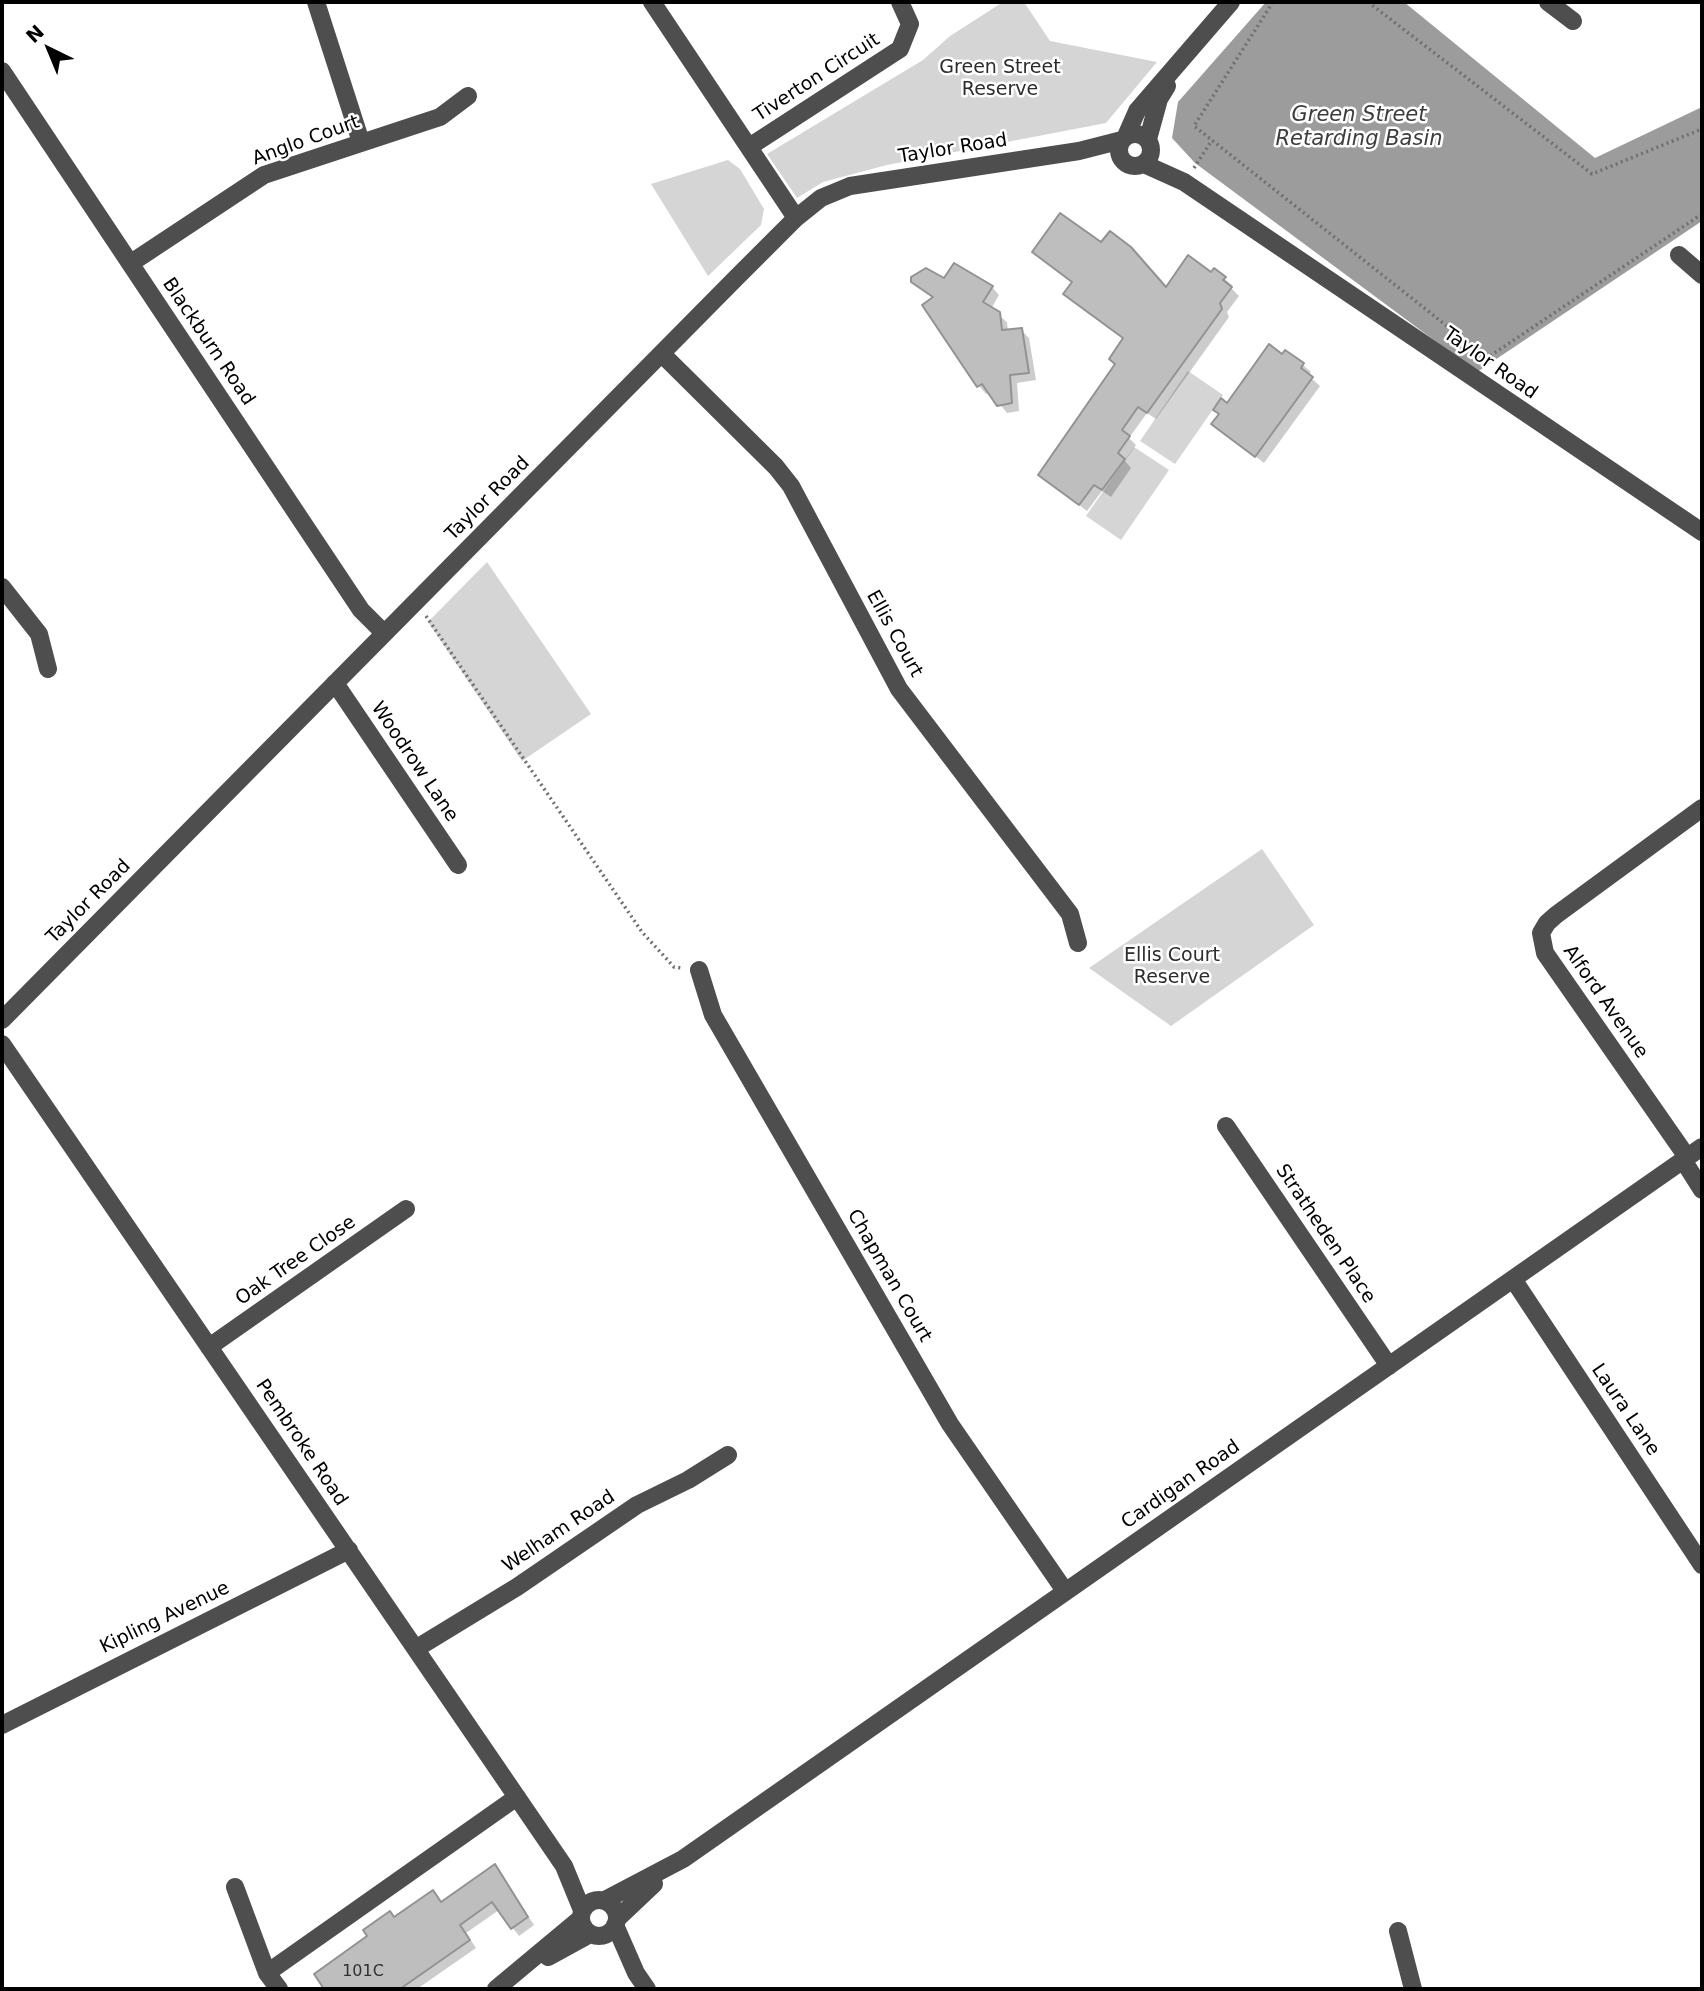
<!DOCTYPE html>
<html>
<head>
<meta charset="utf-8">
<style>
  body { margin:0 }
  #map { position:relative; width:1704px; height:1991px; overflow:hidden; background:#fff; font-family:"DejaVu Sans",sans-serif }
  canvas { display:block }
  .frame { position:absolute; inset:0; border:4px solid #000; pointer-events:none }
  .north { position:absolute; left:14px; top:14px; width:70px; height:70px; -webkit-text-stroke:5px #fff; paint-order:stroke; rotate:317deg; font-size:19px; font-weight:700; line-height:28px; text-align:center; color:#000 }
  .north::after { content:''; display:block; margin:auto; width:24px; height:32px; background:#000; clip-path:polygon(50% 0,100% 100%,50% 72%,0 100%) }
</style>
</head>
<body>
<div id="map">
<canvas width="1704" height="1991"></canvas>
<div class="frame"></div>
<div class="north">N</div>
</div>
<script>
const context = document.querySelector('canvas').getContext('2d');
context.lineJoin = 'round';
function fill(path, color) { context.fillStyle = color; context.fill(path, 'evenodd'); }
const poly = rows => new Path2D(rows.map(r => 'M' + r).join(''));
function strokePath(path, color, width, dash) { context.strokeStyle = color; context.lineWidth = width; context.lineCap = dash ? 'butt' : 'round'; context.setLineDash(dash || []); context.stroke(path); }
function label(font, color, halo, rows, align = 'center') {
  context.font = font + ' "DejaVu Sans",sans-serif'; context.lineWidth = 5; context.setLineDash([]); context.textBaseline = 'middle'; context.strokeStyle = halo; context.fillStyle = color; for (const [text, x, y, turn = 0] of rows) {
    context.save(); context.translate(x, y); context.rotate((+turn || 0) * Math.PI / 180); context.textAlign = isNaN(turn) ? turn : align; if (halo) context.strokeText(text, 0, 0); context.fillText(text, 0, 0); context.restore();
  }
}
const green = poly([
  [1003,2,1024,2,1050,41,1157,62,1106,123,887,165,823,182,797,198,767,154,923,60,950,36],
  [728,160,740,169,764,209,761,225,708,276,651,184],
  [1188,371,1223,395,1175,464,1140,441],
  [1134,447,1169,470,1121,540,1086,516],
  [487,562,591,714,522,761,428,622],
  [1262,849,1314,925,1171,1026,1089,968]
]);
const water = poly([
  [1266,2,1404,2,1595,158,1702,107,1702,221,1477,372,1195,163,1172,138,1178,102]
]);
const shadow = poly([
  [1034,252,1167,289,1211,274,1214,270,1233,286,1231,288,1239,296,1227,312,1229,317,1156,419,1147,413,1129,438,1136,445,1125,461,1131,468,1111,497,1102,491,1087,511,1040,475,1117,365,1124,339,1073,302,1065,294,1073,283],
  [944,281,992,287,999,295,991,309,1007,322,1008,331,1021,330,1029,338,1036,380,1017,383,1019,411,1007,413,990,392,986,394,979,386,924,305,934,299,914,284],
  [1286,352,1303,365,1311,372,1308,375,1320,386,1264,463,1214,424,1227,405],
  [495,1866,534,1925,519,1936,499,1910,466,1933,476,1948,417,1989,326,1989,316,1975,395,1919,444,1911]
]);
const building = poly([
  [1060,213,1101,242,1110,231,1131,247,1166,287,1188,255,1211,272,1214,268,1226,277,1223,280,1232,287,1220,303,1222,309,1147,413,1138,407,1122,430,1130,436,1118,453,1125,459,1102,490,1094,485,1079,505,1038,475,1115,364,1109,359,1123,338,1063,294,1072,282,1032,252,1060,213],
  [954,263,993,286,983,302,1000,312,1002,330,1022,328,1029,373,1010,375,1012,403,997,406,982,384,977,387,922,305,933,297,911,282,911,277,926,268,944,278,954,263],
  [1269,344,1282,354,1285,350,1304,363,1301,368,1313,377,1255,457,1211,424,1219,414,1213,410,1221,398,1227,403,1269,344],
  [495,1864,528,1917,511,1929,492,1902,460,1925,470,1940,400,1989,324,1989,314,1974,367,1936,363,1930,390,1911,394,1917,433,1890,441,1902,495,1864]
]);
const path = poly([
  [1273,2,1194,126,1452,330,1473,355],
  [1368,2,1592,174,1702,129],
  [1194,168,1212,140],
  [1481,362,1702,214],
  [426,616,642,932,674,967,682,968]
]);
const minor = poly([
  [316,2,361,142],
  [652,2,796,218],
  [1548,2,1573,21],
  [2,71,361,610,384,633],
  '1119 150a16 16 0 1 1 32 0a16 16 0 1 1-32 0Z',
  [1126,136,1137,111,1231,2],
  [1148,139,1159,99,1167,86],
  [749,147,900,49,910,24,900,2],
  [1144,164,1184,182,1702,532],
  [1679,255,1702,275],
  [131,263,264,175,440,117,468,96],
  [662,354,776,467,791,486,899,689,1070,914,1078,943],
  [2,587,39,634,48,669],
  [335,683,458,865],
  [699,970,713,1015,950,1424,1065,1591],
  [2,1020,737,277,796,218,821,198,850,186,1079,151,1122,140],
  [2,1044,564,1866,582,1910],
  [1226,1126,1389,1366],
  [1687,1157,1545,953,1541,933,1547,923,1556,915,1702,808],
  [1683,1160,1702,1190],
  [1513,1279,1702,1565],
  [209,1347,406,1209],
  [417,1648,517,1587,637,1505,688,1480,728,1455],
  [2,1725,349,1550],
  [235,1887,267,1973,279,1989],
  '581 1918a18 18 0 1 1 36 0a18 18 0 1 1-36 0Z',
  [605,1900,683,1859,1702,1147],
  [617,1919,654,1884],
  [615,1925,636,1973,647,1989],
  [1398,1931,1413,1989],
  [548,1957,590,1934],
  [267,1973,517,1797],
  [496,1989,580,1919]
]);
const numberNames = [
  ["101C",363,1972]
];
const parkNames = [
  ["Green Street",1000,68],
  ["Reserve",1000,90],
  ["Ellis Court",1172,956],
  ["Reserve",1172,978]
];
const streetNames = [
  ["Tiverton Circuit",817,78,-33],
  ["Anglo Court",306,141,-20],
  ["Taylor Road",953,149,-9],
  ["Blackburn Road",208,342,56],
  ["Taylor Road",1490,364,35],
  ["Taylor Road",488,499,-45],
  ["Ellis Court",894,634,61],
  ["Woodrow Lane",414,762,56],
  ["Taylor Road",89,902,-45],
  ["Alford Avenue",1605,1002,55],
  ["Stratheden Place",1325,1234,56],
  ["Oak Tree Close",296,1261,-35],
  ["Chapman Court",889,1276,60],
  ["Laura Lane",1625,1410,56],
  ["Pembroke Road",301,1443,56],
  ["Cardigan Road",1181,1485,-35],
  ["Welham Road",559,1532,-34],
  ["Kipling Avenue",165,1618,-26]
];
const waterNames = [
  ["Green Street",1359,116],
  ["Retarding Basin",1359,140]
];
fill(green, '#d5d5d5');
fill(water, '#9c9c9c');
fill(shadow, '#0003');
fill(building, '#bebebe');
strokePath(building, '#929292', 2);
strokePath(path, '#707070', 3.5, [2, 3.5]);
strokePath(minor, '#4e4e4e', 18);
label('16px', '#303030', null, numberNames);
label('19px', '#2c2c2c', '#fff', parkNames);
label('19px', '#000', '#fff', streetNames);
label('italic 21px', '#3d3d3d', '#fff', waterNames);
</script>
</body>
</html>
